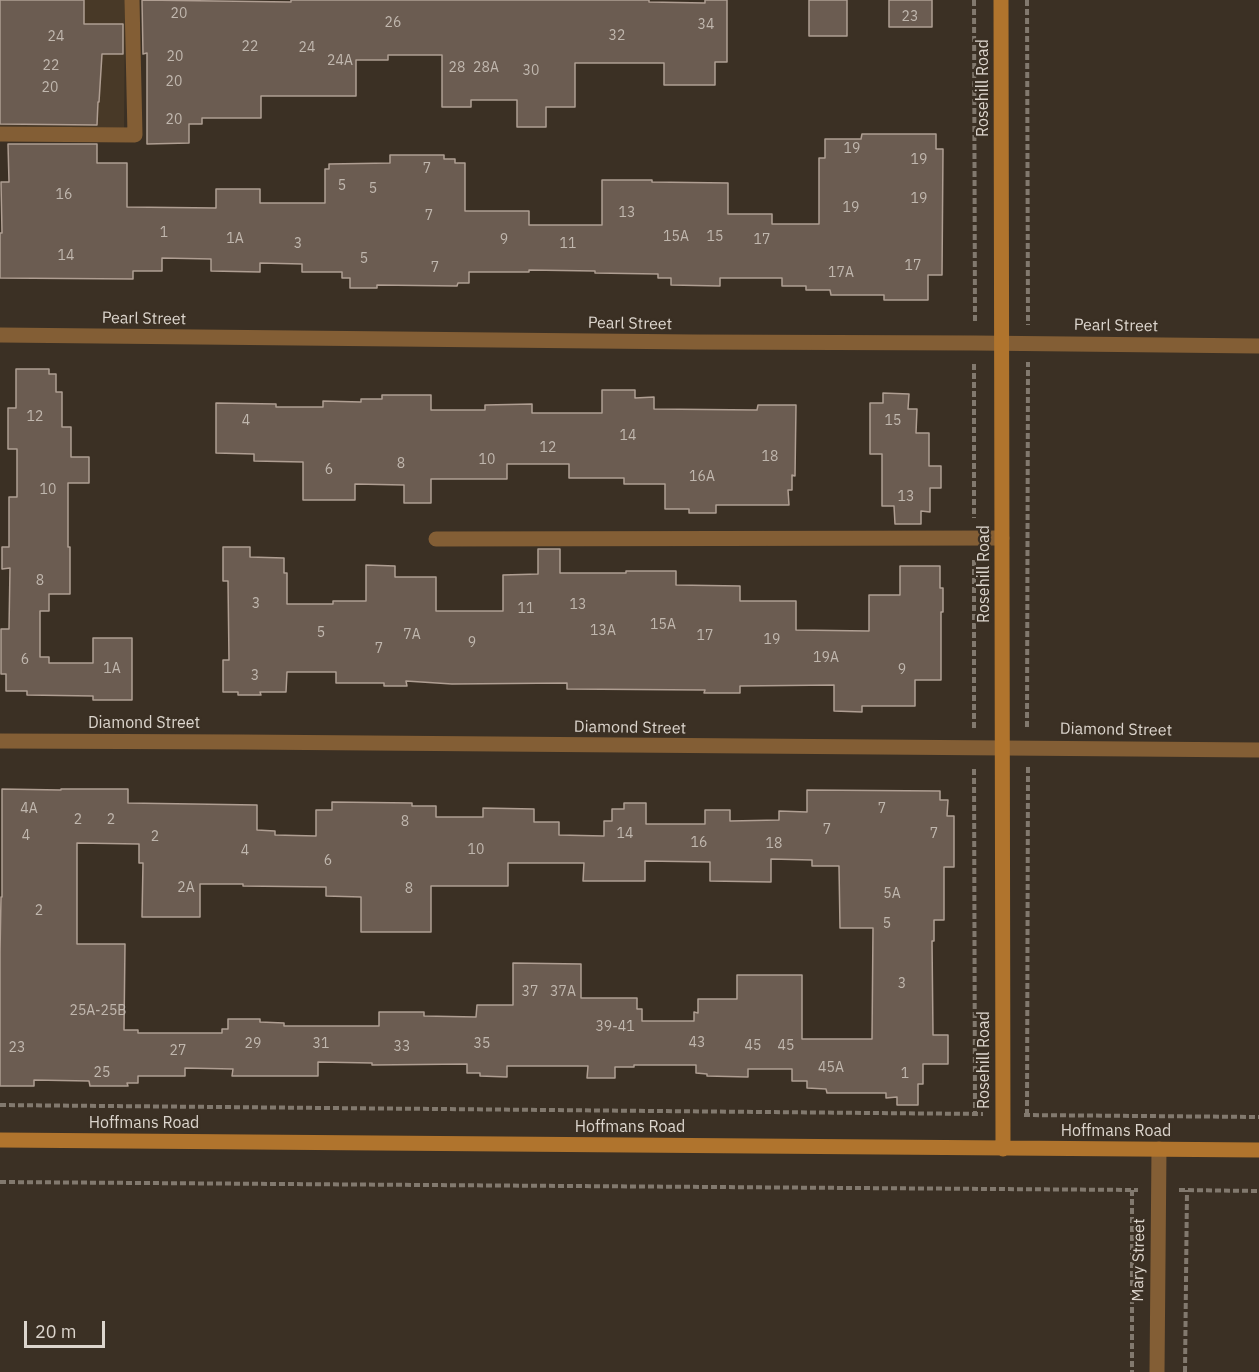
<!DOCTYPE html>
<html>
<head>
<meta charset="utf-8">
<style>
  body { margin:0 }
  #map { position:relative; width:1259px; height:1372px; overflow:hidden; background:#3b3024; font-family:"IBM Plex Sans",sans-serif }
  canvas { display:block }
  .scale { position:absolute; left:24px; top:1321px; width:81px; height:27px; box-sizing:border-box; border:3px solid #dcd5cd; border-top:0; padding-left:8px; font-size:18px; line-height:21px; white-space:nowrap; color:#dcd5cd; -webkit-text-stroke:4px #3b3024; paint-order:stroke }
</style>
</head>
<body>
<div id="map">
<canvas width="1259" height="1372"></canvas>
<div class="scale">20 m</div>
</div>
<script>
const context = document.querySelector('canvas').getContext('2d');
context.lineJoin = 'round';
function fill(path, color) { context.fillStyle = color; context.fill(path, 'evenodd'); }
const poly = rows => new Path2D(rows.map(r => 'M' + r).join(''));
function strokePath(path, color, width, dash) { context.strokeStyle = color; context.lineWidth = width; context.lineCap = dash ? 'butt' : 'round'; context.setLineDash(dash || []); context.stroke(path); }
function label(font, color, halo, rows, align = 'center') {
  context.font = font + ' "IBM Plex Sans",sans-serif'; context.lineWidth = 4.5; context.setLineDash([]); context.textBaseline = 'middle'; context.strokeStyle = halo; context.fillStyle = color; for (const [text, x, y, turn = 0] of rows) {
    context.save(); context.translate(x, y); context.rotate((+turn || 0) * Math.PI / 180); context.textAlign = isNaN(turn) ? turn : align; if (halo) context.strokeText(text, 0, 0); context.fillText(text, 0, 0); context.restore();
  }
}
const built = poly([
  [0,0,125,0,124,128,0,126]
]);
const building = poly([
  [0,0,84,0,84,24,123,24,123,54,102,54,99,102,98,102,97,125,0,124,0,0],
  [142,0,291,2,291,0,649,0,649,2,705,3,705,0,727,0,727,62,715,62,715,85,664,85,664,63,575,63,575,107,546,107,546,127,517,127,517,100,471,100,471,107,442,107,442,55,388,55,388,60,356,60,356,96,261,96,261,118,202,118,202,124,189,124,189,143,147,144,147,53,143,54,142,0],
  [809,0,847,0,847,36,809,36,809,0],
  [889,0,932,0,932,27,889,27,889,0],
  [862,134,936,134,936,149,943,149,942,275,928,275,928,300,884,300,884,295,831,295,830,290,806,290,806,286,782,286,782,278,720,278,720,286,671,285,671,278,658,278,658,274,595,273,595,271,529,270,529,272,469,272,469,283,458,283,457,286,377,285,377,288,350,288,350,278,342,278,342,272,302,272,302,264,260,263,260,272,211,271,211,259,162,258,162,271,133,271,133,279,0,278,0,233,2,233,1,182,9,182,8,144,97,144,97,163,127,163,127,207,216,208,216,189,260,189,260,203,325,203,325,169,329,169,329,164,390,163,390,155,444,155,444,159,455,159,455,163,465,163,465,211,529,211,529,225,602,225,602,180,652,180,652,182,728,183,728,214,772,214,772,224,819,224,819,158,825,158,825,139,861,139,862,134],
  [16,369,49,369,49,374,56,374,56,392,62,392,62,427,71,427,71,457,89,457,89,483,68,483,68,547,70,547,70,594,49,594,49,611,40,611,40,657,49,657,49,663,93,663,93,638,132,638,132,700,93,700,93,696,27,695,27,691,6,691,6,674,1,674,1,629,9,629,10,568,2,569,2,547,9,547,9,497,17,497,17,449,8,449,8,408,16,408,16,369],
  [602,390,635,390,635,398,654,397,654,409,757,410,758,405,796,405,795,476,792,475,792,490,788,490,789,505,716,505,716,513,689,513,689,509,665,509,665,484,624,484,624,478,569,478,569,464,507,464,507,479,431,479,431,503,404,503,404,485,355,484,355,500,303,500,303,462,254,461,254,454,216,453,216,403,276,404,276,407,323,407,323,401,361,402,361,399,382,399,382,395,431,395,431,410,485,410,485,405,532,404,532,413,602,413,602,390],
  [883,393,909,394,908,409,917,409,916,433,929,433,929,466,941,466,941,488,930,488,930,512,921,511,921,524,895,524,894,506,882,506,882,454,870,454,870,403,883,403,883,393],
  [223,547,250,547,250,557,284,558,284,573,287,573,287,604,333,604,333,601,366,601,366,565,395,566,395,577,436,577,436,611,503,611,503,575,538,574,538,549,560,549,560,573,626,573,626,571,676,571,676,585,740,586,740,601,796,601,796,630,869,631,869,595,900,595,900,566,940,566,940,588,943,588,943,612,941,612,941,680,915,680,915,706,862,706,862,712,834,711,834,685,740,686,740,693,704,693,705,690,567,689,567,683,452,684,406,681,407,686,384,686,384,683,336,683,336,672,287,672,286,692,260,692,261,695,238,695,238,692,223,692,223,660,229,660,228,581,223,581,223,547],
  [2,789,61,790,61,789,128,789,128,803,257,805,257,830,275,831,275,835,316,836,316,810,332,810,332,802,412,803,412,806,436,806,436,817,483,817,483,808,534,809,534,822,559,822,559,835,604,836,604,821,612,821,612,809,624,809,624,803,646,803,646,824,705,824,705,810,730,810,730,821,779,820,779,811,807,812,807,790,940,791,940,800,948,800,947,816,954,816,954,867,944,867,944,920,934,920,934,941,932,941,933,1035,948,1035,948,1064,923,1064,923,1084,918,1084,918,1105,897,1105,897,1097,886,1098,886,1093,827,1093,826,1089,807,1088,807,1081,792,1081,792,1069,748,1069,748,1077,707,1076,707,1074,696,1073,696,1065,634,1065,634,1067,615,1067,615,1078,587,1078,588,1066,507,1066,507,1077,480,1076,480,1073,467,1073,467,1064,372,1065,372,1063,318,1062,318,1076,232,1076,233,1069,185,1068,185,1076,138,1076,138,1083,127,1083,128,1086,90,1086,89,1081,34,1080,34,1086,0,1086,0,953,1,897,2,897,2,789],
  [77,843,139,844,139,863,143,863,142,917,200,917,200,884,243,884,243,886,326,887,326,896,361,897,361,932,431,932,431,886,508,886,508,863,584,863,583,881,645,881,645,861,710,862,710,881,771,882,771,859,812,860,812,866,839,866,840,928,873,928,872,1039,802,1039,802,975,737,975,737,999,698,999,698,1013,694,1012,694,1021,642,1021,642,1009,637,1009,637,998,581,998,581,964,513,963,513,1005,477,1005,476,1017,424,1016,424,1012,379,1012,379,1026,284,1026,284,1023,260,1022,260,1019,228,1019,228,1029,222,1029,222,1033,138,1033,138,1030,124,1030,125,944,77,944,77,843]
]);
const path = poly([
  [974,0,975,323],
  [1027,0,1028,325],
  [974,364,974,518],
  [1027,727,1028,362],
  [974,728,974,559],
  [974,769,975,1114],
  [0,1105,983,1114],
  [1024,1115,1259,1117],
  [1027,1115,1028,767],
  [0,1182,1138,1190],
  [1132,1190,1132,1372],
  [1179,1190,1259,1191],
  [1185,1372,1187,1190]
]);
const lane = poly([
  [0,134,135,135,132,0],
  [436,539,1002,538]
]);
const street = poly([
  [0,335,695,342,975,343,1259,346],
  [0,741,243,742,1259,750],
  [1157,1372,1159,1149]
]);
const secondary = poly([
  [1001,0,1003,1149],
  [0,1140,1259,1150]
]);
const numberNames = [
  ["20",179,14],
  ["23",910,17],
  ["26",393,23],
  ["34",706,25],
  ["32",617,36],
  ["24",56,37],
  ["22",250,47],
  ["24",307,48],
  ["20",175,57],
  ["24A",340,61],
  ["22",51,66],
  ["28",457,68],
  ["28A",486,68],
  ["30",531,71],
  ["20",174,82],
  ["20",50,88],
  ["20",174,120],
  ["19",852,149],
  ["19",919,160],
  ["7",427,169],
  ["5",342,186],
  ["5",373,189],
  ["16",64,195],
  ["19",919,199],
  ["19",851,208],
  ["13",627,213],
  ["7",429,216],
  ["1",164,233],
  ["15A",676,237],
  ["15",715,237],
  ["1A",235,239],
  ["9",504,240],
  ["17",762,240],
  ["3",298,244],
  ["11",568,244],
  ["14",66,256],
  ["5",364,259],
  ["17",913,266],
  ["7",435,268],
  ["17A",841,273],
  ["12",35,417],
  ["4",246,421],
  ["15",893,421],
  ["14",628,436],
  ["12",548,448],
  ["18",770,457],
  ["10",487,460],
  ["8",401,464],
  ["6",329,470],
  ["16A",702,477],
  ["10",48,490],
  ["13",906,497],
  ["8",40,581],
  ["3",256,604],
  ["13",578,605],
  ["11",526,609],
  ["15A",663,625],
  ["13A",603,631],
  ["5",321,633],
  ["7A",412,635],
  ["17",705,636],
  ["19",772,640],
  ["9",472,643],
  ["7",379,649],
  ["19A",826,658],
  ["6",25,660],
  ["1A",112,669],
  ["9",902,670],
  ["3",255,676],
  ["4A",29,809],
  ["7",882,809],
  ["2",78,820],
  ["2",111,820],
  ["8",405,822],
  ["7",827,830],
  ["14",625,834],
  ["7",934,834],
  ["4",26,836],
  ["2",155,837],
  ["16",699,843],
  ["18",774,844],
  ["10",476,850],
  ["4",245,851],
  ["6",328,861],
  ["2A",186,888],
  ["8",409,889],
  ["5A",892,894],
  ["2",39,911],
  ["5",887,924],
  ["3",902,984],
  ["37",530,992],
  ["37A",563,992],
  ["25A-25B",98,1011],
  ["39-41",615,1027],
  ["43",697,1043],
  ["29",253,1044],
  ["31",321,1044],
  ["35",482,1044],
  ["45",753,1046],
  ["45",786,1046],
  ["33",402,1047],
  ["23",17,1048],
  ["27",178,1051],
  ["45A",831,1068],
  ["25",102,1073],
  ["1",905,1074]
];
const streetNames = [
  ["Rosehill Road",983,88,-90],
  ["Pearl Street",144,319,1],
  ["Pearl Street",630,324,1],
  ["Pearl Street",1116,326,1],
  ["Rosehill Road",984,574,-90],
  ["Diamond Street",144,723],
  ["Diamond Street",630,728,1],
  ["Diamond Street",1116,730,1],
  ["Rosehill Road",984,1060,-90],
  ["Hoffmans Road",144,1123],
  ["Hoffmans Road",630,1127],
  ["Hoffmans Road",1116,1131],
  ["Mary Street",1139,1260,-89]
];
fill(built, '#483927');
fill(building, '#6b5c51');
strokePath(building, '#af9e92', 1.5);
strokePath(path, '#82796e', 4, [6, 3]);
strokePath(lane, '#835e35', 15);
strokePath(street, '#835e35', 15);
strokePath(secondary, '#b0742d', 15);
label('14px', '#c0b7ae', null, numberNames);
label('16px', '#dcd5cd', '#3b3024', streetNames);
</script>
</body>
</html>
